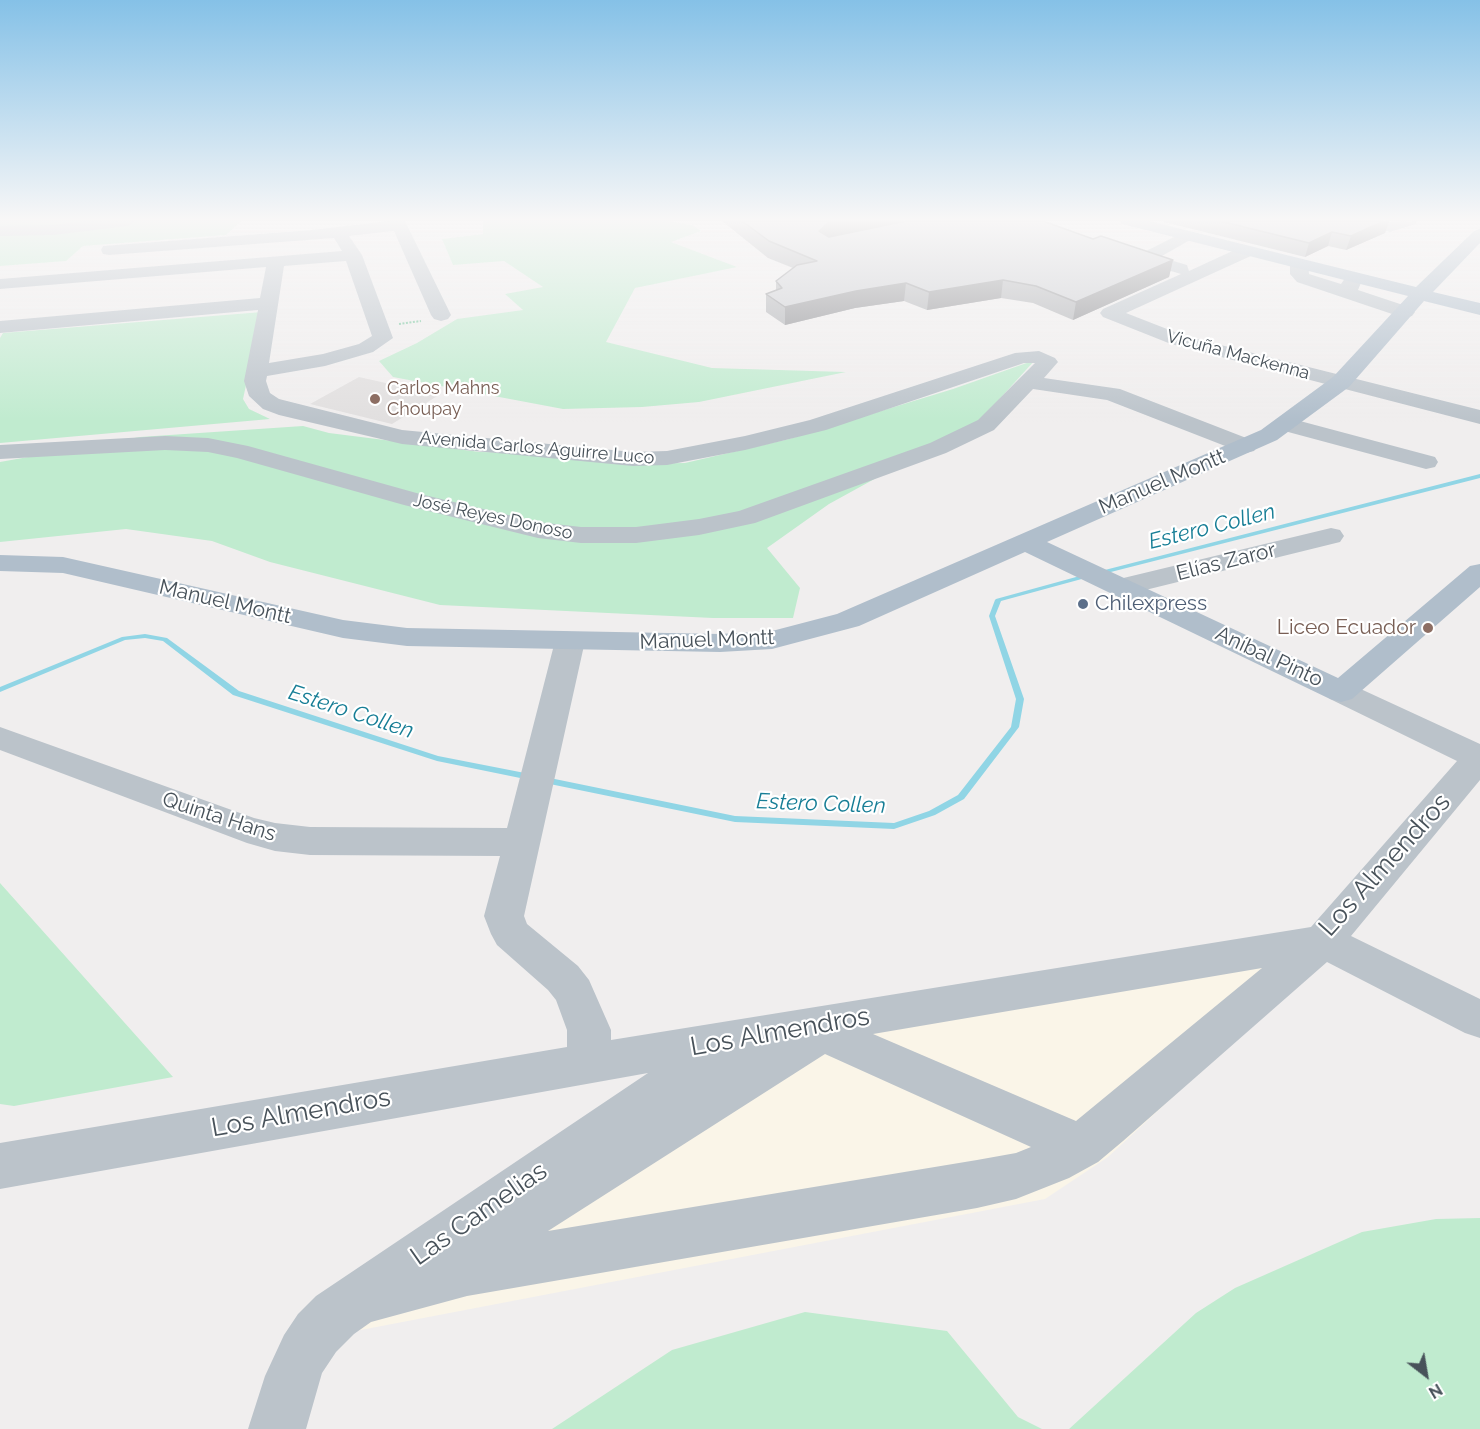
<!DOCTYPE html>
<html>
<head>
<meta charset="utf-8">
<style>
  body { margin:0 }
  #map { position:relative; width:1480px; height:1429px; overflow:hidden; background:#f0eeee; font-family:Raleway,sans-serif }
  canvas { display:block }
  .north { position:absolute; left:1396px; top:1345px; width:60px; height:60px; -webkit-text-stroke:4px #fff; paint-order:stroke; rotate:149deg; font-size:16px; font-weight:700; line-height:24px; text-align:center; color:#48525a }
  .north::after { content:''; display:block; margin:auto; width:21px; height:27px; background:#48525a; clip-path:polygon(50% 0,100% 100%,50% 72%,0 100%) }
</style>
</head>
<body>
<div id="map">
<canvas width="1480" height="1429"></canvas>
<div class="north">N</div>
</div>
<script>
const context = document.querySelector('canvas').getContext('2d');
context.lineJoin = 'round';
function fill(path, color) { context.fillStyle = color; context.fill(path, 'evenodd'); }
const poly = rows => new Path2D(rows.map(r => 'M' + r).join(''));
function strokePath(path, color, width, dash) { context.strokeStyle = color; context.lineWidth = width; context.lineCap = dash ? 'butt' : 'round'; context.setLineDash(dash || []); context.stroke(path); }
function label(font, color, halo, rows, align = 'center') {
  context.font = font + ' Raleway,sans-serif'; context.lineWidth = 4.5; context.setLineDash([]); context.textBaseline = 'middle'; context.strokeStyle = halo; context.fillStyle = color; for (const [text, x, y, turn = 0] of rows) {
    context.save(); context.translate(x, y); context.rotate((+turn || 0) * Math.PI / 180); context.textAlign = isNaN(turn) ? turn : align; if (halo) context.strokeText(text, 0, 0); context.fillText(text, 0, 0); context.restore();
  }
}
const commercial = poly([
  [1324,957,1108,1157,1045,1199,298,1342,702,1043]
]);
const education = poly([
  [359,377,439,395,392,424,310,404]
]);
const green = poly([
  [0,221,241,221,226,235,83,246,66,261,0,266],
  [483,221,667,221,692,225,701,231,671,242,737,267,635,288,606,342,712,368,846,372,699,402,642,407,563,409,393,377,379,361,417,343,457,319,523,310,505,294,543,287,504,261,453,265,442,239,483,234],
  [262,312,243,399,249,409,270,419,0,443,0,338,3,333],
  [1035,360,966,436,889,471,829,504,767,548,800,588,793,618,713,618,440,605,270,562,212,541,126,529,0,542,0,462,140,437,303,426,329,433,480,452,531,453,620,464,685,463,789,439,953,389],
  [0,883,173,1077,14,1106,0,1104],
  [1480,1218,1480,1429,1069,1429,1196,1313,1235,1288,1362,1232,1436,1219],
  [805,1312,947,1331,1018,1417,1042,1429,552,1429,672,1350]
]);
const stream = poly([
  [1480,474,1480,478,1099,575,1096,573,1097,572,1480,474],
  [1087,574,1089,575,1090,576,1089,577,1001,601,995,616,1024,699,1019,727,964,799,935,815,894,829,735,822,545,783,542,782,541,780,542,778,545,777,735,816,894,823,929,811,958,795,1011,727,1016,699,989,616,995,600,996,599,1087,574],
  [145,634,167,638,239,691,438,756,530,774,534,777,530,780,437,761,233,695,163,641,145,638,125,640,0,692,0,687,122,637,145,634]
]);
const path = poly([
  [399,324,421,321]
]);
const minor = poly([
  [84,221,136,221,128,226,53,235,0,236,0,226,53,225,84,221],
  [389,221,405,221,451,315,448,319,441,321,434,319,431,315,394,231,349,236,362,255,393,338,373,352,325,366,267,376,266,381,270,393,279,399,402,430,633,452,667,451,745,436,810,420,1015,353,1039,351,1055,358,1058,362,1044,378,1120,389,1254,441,1258,446,1254,451,1246,453,1238,451,1107,400,1033,389,994,430,946,453,755,523,699,535,636,543,581,543,538,538,404,505,237,458,208,452,165,450,0,459,0,445,165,436,208,438,248,446,420,494,538,522,581,527,636,527,699,519,739,511,930,443,978,420,1035,363,1024,363,826,430,745,450,667,465,633,466,402,444,279,415,263,409,249,396,244,381,258,310,0,333,0,321,260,298,266,267,0,289,0,279,342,251,334,238,109,255,103,254,101,250,103,246,312,230,389,221],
  [346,261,372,336,359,344,323,354,269,363,284,266,346,261],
  [1362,221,1390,222,1417,221,1415,224,1390,232,1364,224,1362,221],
  [1186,231,1192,233,1194,236,1192,239,1160,257,1187,265,1189,271,1241,247,1253,247,1255,251,1253,255,1126,313,1185,336,1480,410,1480,424,1171,344,1103,317,1100,313,1103,309,1181,274,1140,262,1137,258,1140,254,1186,231],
  [1299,259,1305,260,1308,264,1309,274,1341,284,1348,274,1360,274,1363,278,1358,290,1412,308,1415,312,1412,316,1405,318,1398,316,1297,282,1290,274,1290,264,1293,260,1299,259],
  [1285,417,1435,457,1438,462,1435,467,1426,469,1277,429,1274,424,1277,419,1285,417],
  [1331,528,1340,530,1344,536,1340,542,1121,596,1111,593,1107,587,1111,581,1331,528],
  [570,632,581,635,585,641,524,916,527,924,578,966,589,980,611,1030,611,1040,1311,927,1457,761,1330,699,1325,692,1330,685,1341,682,1352,685,1480,744,1480,780,1351,936,1480,999,1480,1038,1465,1033,1327,962,1123,1141,1098,1162,1069,1178,1016,1199,977,1208,467,1296,371,1322,354,1334,336,1352,322,1373,306,1429,248,1429,265,1376,284,1335,298,1314,316,1296,648,1073,0,1189,0,1143,567,1047,567,1030,556,1000,548,990,497,945,491,934,484,916,500,856,310,855,275,851,247,843,0,750,0,727,254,818,275,823,310,827,507,828,555,641,559,635,570,632],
  [1262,968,1076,1121,873,1034,1262,968],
  [825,1054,1031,1147,1016,1153,977,1160,548,1231,825,1054]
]);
const major = poly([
  [1120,221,1149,221,1416,287,1474,231,1480,229,1480,243,1433,292,1480,303,1480,315,1424,301,1349,387,1277,440,1047,542,1338,678,1470,566,1480,564,1480,587,1352,699,1341,702,1330,699,1025,552,859,626,772,649,720,652,407,646,343,638,63,573,0,571,0,555,63,557,343,620,407,628,720,634,772,631,837,614,1261,430,1333,377,1408,296,1122,224,1120,221]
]);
const wall = poly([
  [722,221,1043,221,1082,235,1173,260,1169,277,1073,320,1033,303,1001,298,927,310,904,301,855,308,785,325,766,312,766,294,776,290,776,281,793,268,768,258],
  [1164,221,1389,221,1385,233,1346,250,1328,246,1305,257,1164,222]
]);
const shadedWall = poly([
  [835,221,909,221,828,239,819,231,828,223],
  [1384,221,1389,221,1385,233,1346,250,1351,236],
  [1332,232,1328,246,1305,257,1309,243],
  [1173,260,1169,277,1073,320,1076,302],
  [1003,280,1001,298,927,310,929,292],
  [906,283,904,301,855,308,785,325,785,307,856,291]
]);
const building = poly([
  [742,221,835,221,828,223,819,231,829,237,906,221,1043,221,1093,239,1101,236,1173,260,1076,302,1036,286,1003,280,929,292,906,283,856,291,785,307,766,294,782,288,776,281,797,265,817,261,769,241,742,221],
  [1220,221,1384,221,1351,236,1332,232,1309,243,1220,221]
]);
const markers = [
  [375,399,6,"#8d6e63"],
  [1083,604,6,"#5c6f8a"],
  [1428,628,6,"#8d6e63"]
];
const farStreetnames = [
  ["Vicuña Mackenna",1238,355,15],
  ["Avenida Carlos Aguirre Luco",537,448,5],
  ["José Reyes Donoso",493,517,12]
];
const farEducationnames = [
  ["Carlos Mahns",387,389],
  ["Choupay",387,410]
];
const streetNames = [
  ["Manuel Montt",1162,482,-23],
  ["Elías Zaror",1226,562,-14],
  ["Manuel Montt",225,602,13],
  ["Manuel Montt",707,640,-2],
  ["Aníbal Pinto",1269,657,25],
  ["Quinta Hans",219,817,18]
];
const serviceNames = [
  ["Chilexpress",1095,604]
];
const educationNames = [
  ["Liceo Ecuador",1416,628]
];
const waterNames = [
  ["Estero Collen",1212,527,-14],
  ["Estero Collen",351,712,18],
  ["Estero Collen",821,804,2]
];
const nearStreetnames = [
  ["Los Almendros",1385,865,-48],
  ["Los Almendros",780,1032,-10],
  ["Los Almendros",301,1113,-10],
  ["Las Camelias",479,1214,-35]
];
fill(commercial, '#faf5e8');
fill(education, '#e1dfdf');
fill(green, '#c0ebcf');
fill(stream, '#90d5e5');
strokePath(path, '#7ac69f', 2, [2, 1.5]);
fill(minor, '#bbc3ca');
fill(major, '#b0becb');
fill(wall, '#adafb3');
fill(shadedWall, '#8d8e92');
fill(building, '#c9cbd0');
strokePath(building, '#8d8e92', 1.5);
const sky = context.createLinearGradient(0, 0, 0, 422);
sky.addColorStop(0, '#85c1e7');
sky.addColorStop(0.52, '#f8f7f7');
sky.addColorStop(1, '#f8f7f700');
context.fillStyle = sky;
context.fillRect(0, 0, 1480, 422);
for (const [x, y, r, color] of markers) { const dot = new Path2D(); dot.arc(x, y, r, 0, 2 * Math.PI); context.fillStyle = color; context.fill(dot); strokePath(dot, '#fff', 2); }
label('18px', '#48525a', '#fff', farStreetnames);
label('18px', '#785e54', '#fff', farEducationnames, 'left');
label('21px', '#48525a', '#fff', streetNames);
label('21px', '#4e5e75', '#fff', serviceNames, 'left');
label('21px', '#785e54', '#fff', educationNames, 'right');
label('italic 22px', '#177e96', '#fff', waterNames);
label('26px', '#48525a', '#fff', nearStreetnames);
</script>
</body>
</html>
